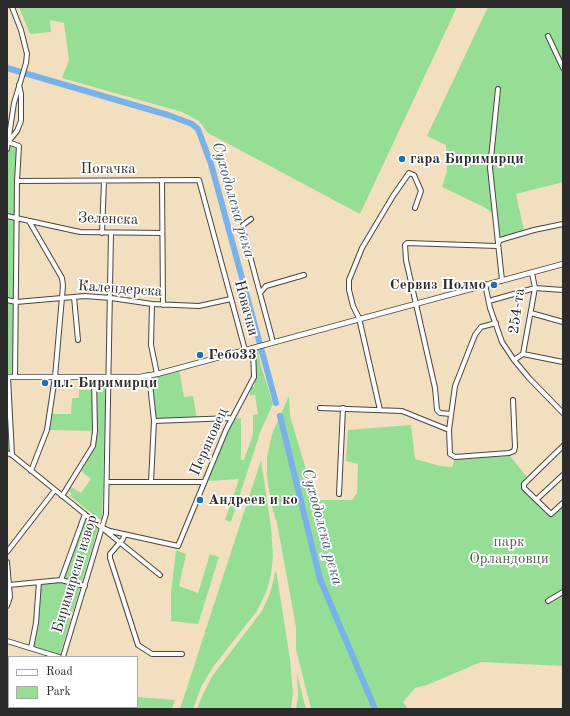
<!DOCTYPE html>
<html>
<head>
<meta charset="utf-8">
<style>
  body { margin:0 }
  #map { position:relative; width:570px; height:716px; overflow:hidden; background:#f2dfc0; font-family:"Old Standard TT",serif }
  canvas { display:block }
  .frame { position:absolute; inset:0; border:8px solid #2b2b2b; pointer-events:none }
  .legend { position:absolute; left:8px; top:656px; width:130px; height:52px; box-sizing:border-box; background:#fff; border:1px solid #aaa; margin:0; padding:5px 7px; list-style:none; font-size:12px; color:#2b2b2b }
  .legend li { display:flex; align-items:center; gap:8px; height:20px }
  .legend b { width:20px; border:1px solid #aaa }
</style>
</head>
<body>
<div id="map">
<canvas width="570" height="716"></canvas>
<div class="frame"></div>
<ul class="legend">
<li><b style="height:5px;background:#fff"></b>Road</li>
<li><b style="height:11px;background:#96dd96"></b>Park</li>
</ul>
</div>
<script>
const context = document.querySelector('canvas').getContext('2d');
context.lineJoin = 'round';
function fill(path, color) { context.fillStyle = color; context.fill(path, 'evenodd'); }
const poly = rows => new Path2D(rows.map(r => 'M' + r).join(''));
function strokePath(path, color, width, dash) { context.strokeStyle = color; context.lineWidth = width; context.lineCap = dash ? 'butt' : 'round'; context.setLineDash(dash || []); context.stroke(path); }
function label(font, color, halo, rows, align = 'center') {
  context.font = font + ' "Old Standard TT",serif'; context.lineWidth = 3.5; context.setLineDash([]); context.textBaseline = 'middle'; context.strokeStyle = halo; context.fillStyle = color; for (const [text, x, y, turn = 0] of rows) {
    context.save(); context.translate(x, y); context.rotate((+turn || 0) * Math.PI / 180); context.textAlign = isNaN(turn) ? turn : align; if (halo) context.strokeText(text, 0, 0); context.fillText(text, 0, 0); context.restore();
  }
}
const green = poly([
  [19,7,457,7,360,214,208,133,199,121,182,112,62,78,69,60,64,23,50,20,51,32,30,34],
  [488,7,563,7,563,182,516,194,524,231,500,238,495,215,484,207,442,187,447,171,446,145,427,136],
  [8,142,19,146,15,377,7,377],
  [259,349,260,363,273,404,261,430,231,522,225,520,239,479,207,481,234,418,241,418,241,460,244,460,253,434,253,415,258,414,255,395,250,396,250,387,254,387,256,377,255,350],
  [179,369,184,397,193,396,197,419,154,421,149,375],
  [95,381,104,381,106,384,102,519,99,519,70,496,72,494,68,491,71,487,81,493,91,479,81,471,95,447],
  [79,390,94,390,95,431,47,430,50,414,71,414,72,398,79,398],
  [289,396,290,416,315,500,352,500,357,493,358,464,346,461,348,430,411,425,415,459,440,466,452,467,455,459,510,456,527,477,523,482,522,489,551,517,563,505,563,666,481,662,427,685,415,688,403,702,408,709,311,709,296,649,296,627,277,523,271,504,267,475,267,457,272,434],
  [7,406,9,406,10,453,7,451],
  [261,460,271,527,273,556,271,574,267,590,257,611,213,667,201,687,193,709,180,709],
  [86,518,98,528,60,655,33,647,38,623,41,583,63,582],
  [176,550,186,554,179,586,198,593,210,554,219,557,198,624,171,621,171,593],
  [276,570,290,659,293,693,291,709,197,709,203,694,213,675,262,611,270,593],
  [7,674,9,675,9,703,7,709],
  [297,674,306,709,296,709,298,697],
  [137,697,175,700,172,709,48,709,49,707,137,707]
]);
const river = poly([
  [7,68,168,115,192,124,198,129,211,164,276,403],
  [280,416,320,579,375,709]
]);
const minor = poly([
  [548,36,563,68],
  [498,89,490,168,502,280],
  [8,142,19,146,17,181,15,377],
  [8,142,17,131,21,121,21,94,19,85],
  [7,149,14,103,26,63,27,54,21,30,12,7],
  [17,181,199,180,245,350],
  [162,181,163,305],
  [7,216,80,232,162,233],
  [251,219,243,225,243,230,273,342],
  [29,221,62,278,63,286,55,377,47,430,31,471],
  [102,233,104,181],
  [485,284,490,308,502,342,514,360,529,378,563,413],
  [260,293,266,286,304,275],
  [74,297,78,340],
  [7,300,16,302,85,296,111,298,152,304,199,306,231,299],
  [489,301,535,288,563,290],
  [152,304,151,345,157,374],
  [531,313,563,322],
  [496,323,481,327,475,335,455,386,449,430,450,454,455,457,509,453,514,451,515,447,513,400],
  [523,354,535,288,532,273],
  [514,360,523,354,563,362],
  [149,375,154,421,151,482],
  [8,377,12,455],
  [320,408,402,411,449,430],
  [380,410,359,318,353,306,349,290,349,280,362,248,393,196,409,173,414,175,421,191,415,208],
  [451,414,440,413,437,410,435,388,406,260,405,245,407,243,497,246,500,240,534,230,563,224],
  [154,421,232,418],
  [563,446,524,484,524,488,551,514,563,503],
  [7,453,12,455,160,575],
  [107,482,204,482],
  [339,494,343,408],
  [62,496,93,446,95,431,94,377],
  [536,500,563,475],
  [103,528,110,531,178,546,226,430,254,377,253,348],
  [125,534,123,539,110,554,110,558,138,645,152,654,182,654],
  [7,552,55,490],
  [7,562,10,597,7,606],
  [61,580,85,514],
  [9,585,61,580,85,586],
  [548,601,563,592],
  [7,641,59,657],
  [31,648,36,623,39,582],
  [63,657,106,514,111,233],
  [46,709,47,707]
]);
const tertiary = poly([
  [7,377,139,377,157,374,563,264]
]);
const markers = [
  [402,159,4,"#1f6fb2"],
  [494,285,4,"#1f6fb2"],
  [200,355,4,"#1f6fb2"],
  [45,383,4,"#1f6fb2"],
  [200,500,4,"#1f6fb2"]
];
const poiNames = [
  ["гара Биримирци",410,159],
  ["Сервиз Полмо",486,285,"right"],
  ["Гебо33",208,355],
  ["пл. Биримирци",53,383],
  ["Андреев и ко",208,500]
];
const streetNames = [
  ["Погачка",108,169],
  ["Зеленска",108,219,2],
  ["Календерска",120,289,4],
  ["Новачки",246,308,75],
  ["254-та",517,311,-82],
  ["Перяновец",209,442,-66],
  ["Биримирски извор",75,574,-73]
];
const parkNames = [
  ["парк",509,542],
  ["Орландовци",509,559]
];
const waterNames = [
  ["Суходолска река",233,200,74],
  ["Суходолска река",322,527,75]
];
fill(green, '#96dd96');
strokePath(river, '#78b2e9', 6);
strokePath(minor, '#494641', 6);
strokePath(tertiary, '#494641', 6);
strokePath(minor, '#fff', 4);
strokePath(tertiary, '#fff', 4.5);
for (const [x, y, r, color] of markers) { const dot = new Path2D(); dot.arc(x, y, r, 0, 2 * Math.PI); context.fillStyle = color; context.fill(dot); strokePath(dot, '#fff', 1.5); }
label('bold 15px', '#2b2b2b', '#fff', poiNames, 'left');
label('15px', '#2b2b2b', '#fff', streetNames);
label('15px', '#4b604b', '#fff', parkNames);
label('italic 16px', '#465a6e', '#fff', waterNames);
</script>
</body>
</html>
